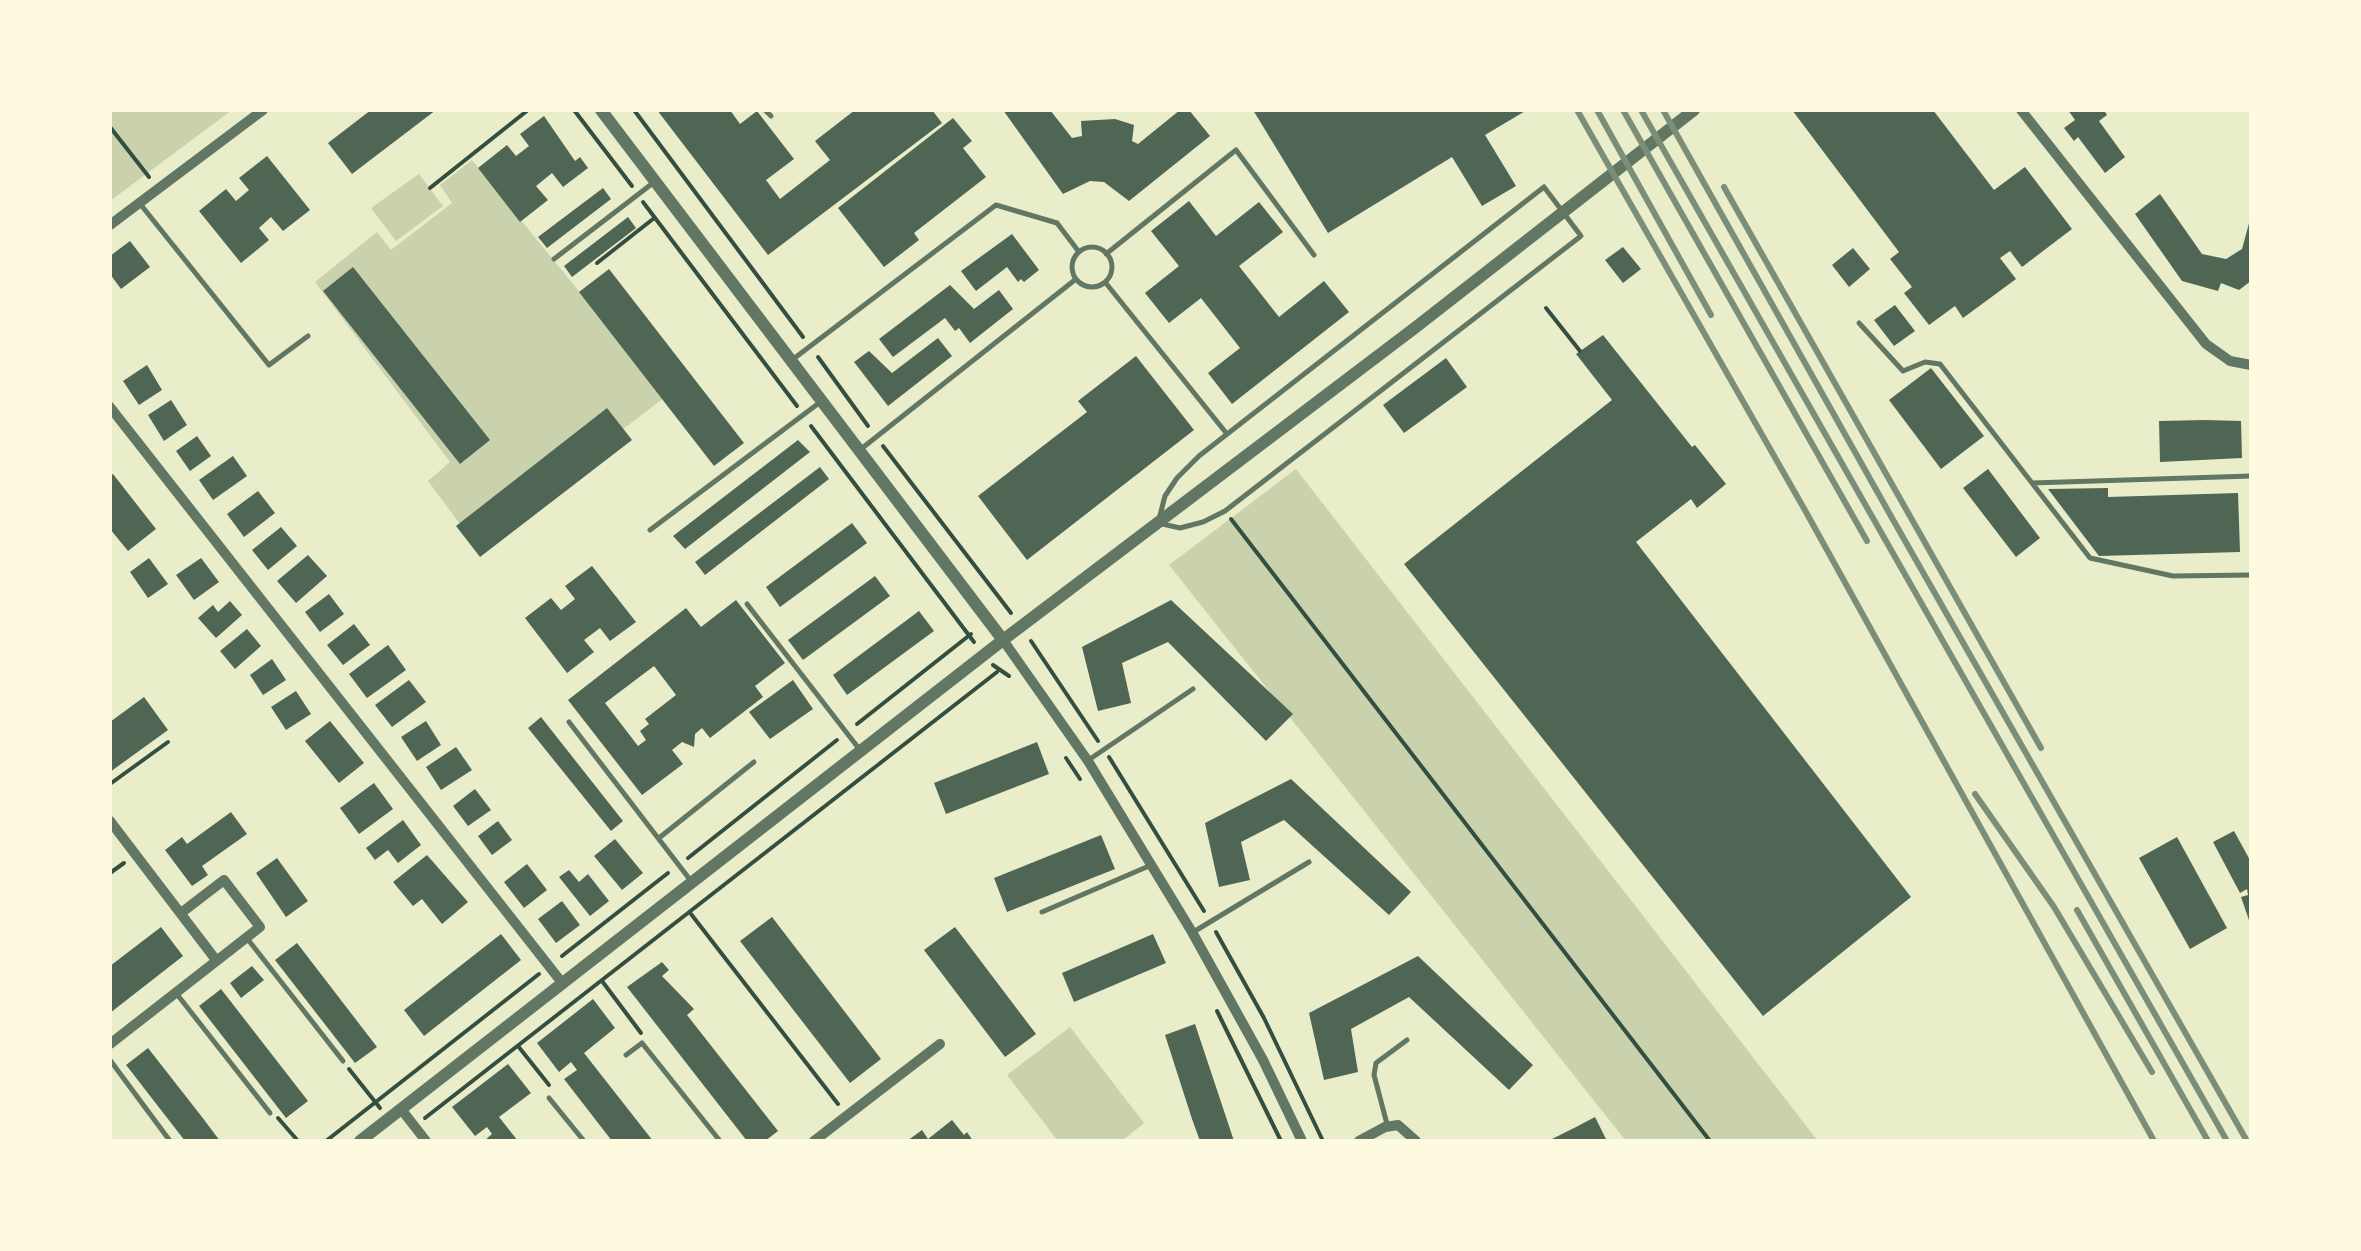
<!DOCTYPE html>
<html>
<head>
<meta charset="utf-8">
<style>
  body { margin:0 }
  #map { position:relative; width:2361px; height:1251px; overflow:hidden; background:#e9edc9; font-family:Barlow,sans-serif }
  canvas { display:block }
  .frame { position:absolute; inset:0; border:112px solid #fefae0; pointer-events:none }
</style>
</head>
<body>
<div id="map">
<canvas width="2361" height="1251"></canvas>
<div class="frame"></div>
</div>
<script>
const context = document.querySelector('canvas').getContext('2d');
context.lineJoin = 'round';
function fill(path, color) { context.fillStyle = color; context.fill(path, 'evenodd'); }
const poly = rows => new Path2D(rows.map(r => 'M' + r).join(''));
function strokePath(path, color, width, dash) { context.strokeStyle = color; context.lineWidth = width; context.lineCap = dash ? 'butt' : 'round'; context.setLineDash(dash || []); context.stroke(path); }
const green = poly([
  [110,110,232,110,110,201],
  [472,160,665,397,570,470,463,528,428,481,450,462,315,282,377,232,391,250,452,203,440,185],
  [419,174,443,206,396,241,371,208],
  [1296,469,1818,1141,1626,1141,1169,565],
  [1070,1027,1144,1123,1122,1141,1058,1141,1007,1075]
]);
const building = poly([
  [371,110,436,110,352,174,328,143],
  [657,110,730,110,740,124,757,111,794,159,766,180,780,199,830,160,815,141,855,110,932,110,942,123,768,255],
  [1003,110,1050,110,1072,138,1082,136,1081,121,1115,119,1134,125,1132,141,1138,144,1180,110,1189,110,1210,136,1129,201,1104,182,1090,181,1063,194],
  [1253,110,1527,110,1485,135,1516,186,1482,206,1452,157,1328,233],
  [1792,110,1933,110,1994,190,2025,167,2072,229,2022,267,2010,251,2000,258,2016,279,1963,318,1955,306,1929,325,1904,293,1912,287,1890,259,1899,252],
  [2068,110,2104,110,2107,115,2099,121,2125,157,2105,173,2078,137,2074,141,2064,128,2075,120],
  [544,116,575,161,580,157,588,168,563,187,552,173,536,186,548,200,520,222,478,168,507,145,516,156,529,146,520,134],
  [953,118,972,141,963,148,986,177,914,233,919,240,884,267,838,208],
  [267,156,310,210,283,231,271,217,259,228,269,240,241,263,199,211,226,189,236,201,249,190,239,178],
  [603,188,611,199,547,248,538,237],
  [2160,194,2202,254,2226,259,2242,249,2251,216,2251,281,2239,290,2221,283,2218,291,2182,281,2135,214],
  [1189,201,1216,236,1259,202,1283,232,1239,266,1279,317,1324,281,1349,312,1232,404,1208,373,1240,348,1201,298,1169,323,1145,293,1179,266,1151,231],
  [628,217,636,228,572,277,564,266],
  [1012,234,1039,270,1024,282,1021,279,1018,282,1007,267,976,291,961,271],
  [130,241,150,267,121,289,110,274,110,256],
  [1623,247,1641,269,1623,283,1605,260],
  [1853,248,1870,269,1849,287,1832,265],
  [353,267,490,440,460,464,323,291],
  [609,269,744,443,714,466,579,292],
  [950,285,974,309,999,290,1013,309,970,343,959,328,955,331,945,318,893,357,879,339],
  [1895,305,1915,331,1894,346,1874,320],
  [1603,335,1692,447,1695,445,1726,484,1697,508,1691,499,1636,542,1911,897,1763,1016,1404,564,1612,400,1576,354],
  [938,338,952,356,888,406,854,362,869,351,892,373],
  [1136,356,1194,430,1027,560,978,496,1087,412,1078,401],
  [1446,358,1467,387,1404,433,1383,405],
  [147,365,162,390,139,405,123,381],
  [1931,368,1984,436,1941,469,1889,400],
  [171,400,187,425,164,441,148,415],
  [607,408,632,440,480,557,456,526],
  [2205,420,2241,421,2242,458,2160,462,2159,421],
  [197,436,211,456,190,471,176,451],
  [798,440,810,452,685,549,673,536],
  [233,456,247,476,213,500,199,480],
  [820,467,829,479,705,575,695,562],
  [1988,469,2040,538,2016,557,1963,488],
  [113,474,156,529,128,551,110,529,110,476],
  [2108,488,2108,497,2238,493,2240,552,2099,556,2048,489],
  [258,491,275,513,244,537,227,514],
  [852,523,867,543,780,607,766,587],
  [281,527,297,546,268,570,252,550],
  [308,555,327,576,296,603,277,581],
  [149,558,168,584,148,598,130,572],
  [201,558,219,582,194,600,176,575],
  [592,566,636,622,610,641,600,628,584,640,594,652,567,673,525,618,551,598,561,610,575,599,565,586],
  [875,576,890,596,803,660,788,640],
  [329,594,344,614,320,632,305,612],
  [736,600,785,663,755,686,763,697,710,738,702,728,695,734,694,747,682,742,672,750,683,764,642,795,568,700,686,608,701,627],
  [654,666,676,695,645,719,649,724,640,731,646,740,638,746,605,703],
  [1171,600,1293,714,1266,741,1168,642,1122,663,1131,703,1098,711,1082,647],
  [230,601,242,615,216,638,198,618,213,605,218,612],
  [919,611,934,631,847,695,833,675],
  [354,624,370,645,343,665,327,645],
  [247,629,261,646,235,669,220,651],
  [388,645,406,670,367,698,349,674],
  [272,659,286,680,263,695,250,675],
  [409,680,426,702,392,727,375,705],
  [793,680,813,709,770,739,749,712],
  [296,691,311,714,286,730,271,707],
  [144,697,168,730,110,772,110,722],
  [541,717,623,821,611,831,528,728],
  [330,721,364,763,339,783,305,741],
  [426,721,441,745,417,761,401,737],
  [1037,742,1049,774,946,814,934,783],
  [456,747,472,770,441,790,426,767],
  [1291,779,1411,892,1389,915,1284,820,1241,842,1250,880,1219,887,1205,823],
  [374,783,393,809,359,834,340,808],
  [475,789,491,810,468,826,453,806],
  [231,812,247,834,202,866,208,875,192,886,165,850,182,837,187,844],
  [403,820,421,845,398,863,388,850,375,860,366,848],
  [498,821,512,840,492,855,478,836],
  [2234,831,2251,862,2251,926,2241,897,2248,895,2247,889,2240,893,2213,842],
  [1101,835,1115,869,1007,912,994,878],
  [2177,837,2227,928,2190,949,2139,858],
  [615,839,643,873,622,890,594,856],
  [427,855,468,902,442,924,422,899,413,906,393,882],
  [277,858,308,901,286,917,256,873],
  [527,864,547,890,524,908,504,882],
  [569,870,579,882,588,874,609,901,590,916,559,877],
  [562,901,580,925,556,943,538,919],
  [772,917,881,1059,850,1083,740,941],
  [161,927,183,956,110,1013,110,966],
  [955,927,1036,1034,1005,1057,924,950],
  [501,934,521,960,424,1036,404,1010],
  [1153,934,1166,963,1074,1002,1062,973],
  [297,943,377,1047,355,1063,275,960],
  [1418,956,1533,1065,1509,1090,1409,997,1351,1029,1358,1072,1324,1080,1309,1013],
  [662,962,669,970,662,976,694,1009,687,1015,778,1131,765,1141,747,1141,627,987],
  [252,966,264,980,241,998,230,983],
  [221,989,308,1101,286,1118,199,1006],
  [593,999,615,1028,584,1053,653,1141,612,1141,564,1079,577,1070,571,1062,559,1072,537,1043],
  [1195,1024,1234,1141,1200,1141,1192,1119,1165,1035],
  [148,1048,202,1117,220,1141,185,1141,130,1070,126,1065],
  [508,1064,531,1093,499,1117,518,1141,484,1141,492,1134,487,1127,475,1136,452,1107],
  [1595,1117,1607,1141,1548,1141,1576,1127],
  [952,1120,964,1135,967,1132,973,1141,907,1141,922,1130,928,1139]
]);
const path = poly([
  [574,110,632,186],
  [634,110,803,337],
  [110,127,149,177],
  [430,188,528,110],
  [643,202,797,406],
  [597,263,653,219],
  [1546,308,1580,351],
  [818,357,868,426],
  [811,426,974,642],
  [883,446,1011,613],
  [1231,519,1710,1141],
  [1031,641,1098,741],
  [993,665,1009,676],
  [857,724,971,634],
  [1109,757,1204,911],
  [1066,758,1080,779],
  [110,784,168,742],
  [688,858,837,740],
  [110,873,124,863],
  [691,914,838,1104],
  [1216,932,1264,1018,1323,1141],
  [562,956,668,873],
  [602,981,641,1033],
  [1217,1011,1281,1141],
  [518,1046,549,1085],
  [349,1069,380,1108],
  [278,1118,298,1141],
  [425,1118,997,672],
  [326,1141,539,974]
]);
const service = poly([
  [765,110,771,116],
  [1544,187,1581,236,1225,511,1203,522,1180,528,1158,523,1165,496,1177,478,1199,456,1544,187],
  [141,205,269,365,308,336],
  '1072 267a20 20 0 1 1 40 0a20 20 0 1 1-40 0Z',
  [1106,254,1236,150,1314,255],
  [554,259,653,183],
  [1105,282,1227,434],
  [1859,323,1903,371,1925,362,1940,364,2032,483,2251,476],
  [792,360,996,205,1057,223,1079,252],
  [861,449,1076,279],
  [2032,483,2090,558,2173,576,2251,575],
  [650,530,819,403],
  [747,604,860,750],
  [569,722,691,881],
  [1090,759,1193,689],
  [659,838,754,762],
  [1042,912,1149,866],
  [1195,931,1309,862],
  [246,937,343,1061],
  [176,993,270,1113],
  [626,1055,642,1043,720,1141],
  [110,1060,170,1141],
  [549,1098,584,1141],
  [1387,1124,1374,1075,1376,1063,1407,1040]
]);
const minor = poly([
  [2021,110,2206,344,2230,361,2251,365],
  [110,225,263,110],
  [110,407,563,984],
  [1003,640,1088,761,1192,932,1263,1060,1302,1141],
  [110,821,216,960],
  [110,1044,260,927,224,880,181,913],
  [401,1109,426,1141],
  [814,1141,940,1044],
  [1359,1141,1385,1127,1398,1125,1416,1141]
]);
const tertiary = poly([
  [601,110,1003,640],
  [360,1141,1003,640,1416,327,1694,110]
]);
const rail = poly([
  [1577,110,1806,512,2154,1141],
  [1597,110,1711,315],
  [1623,110,1867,541],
  [1641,110,2227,1141],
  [1663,110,1892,518,2247,1141],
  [1724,187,2041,748],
  [1975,794,2054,907,2152,1072],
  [2077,910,2208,1141]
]);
fill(green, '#cad2ad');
fill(building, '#4f6655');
strokePath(path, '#344e41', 4);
strokePath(service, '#617663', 5);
strokePath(minor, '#617663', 10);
strokePath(tertiary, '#617663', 12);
strokePath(rail, '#7c8e77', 6);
</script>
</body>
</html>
